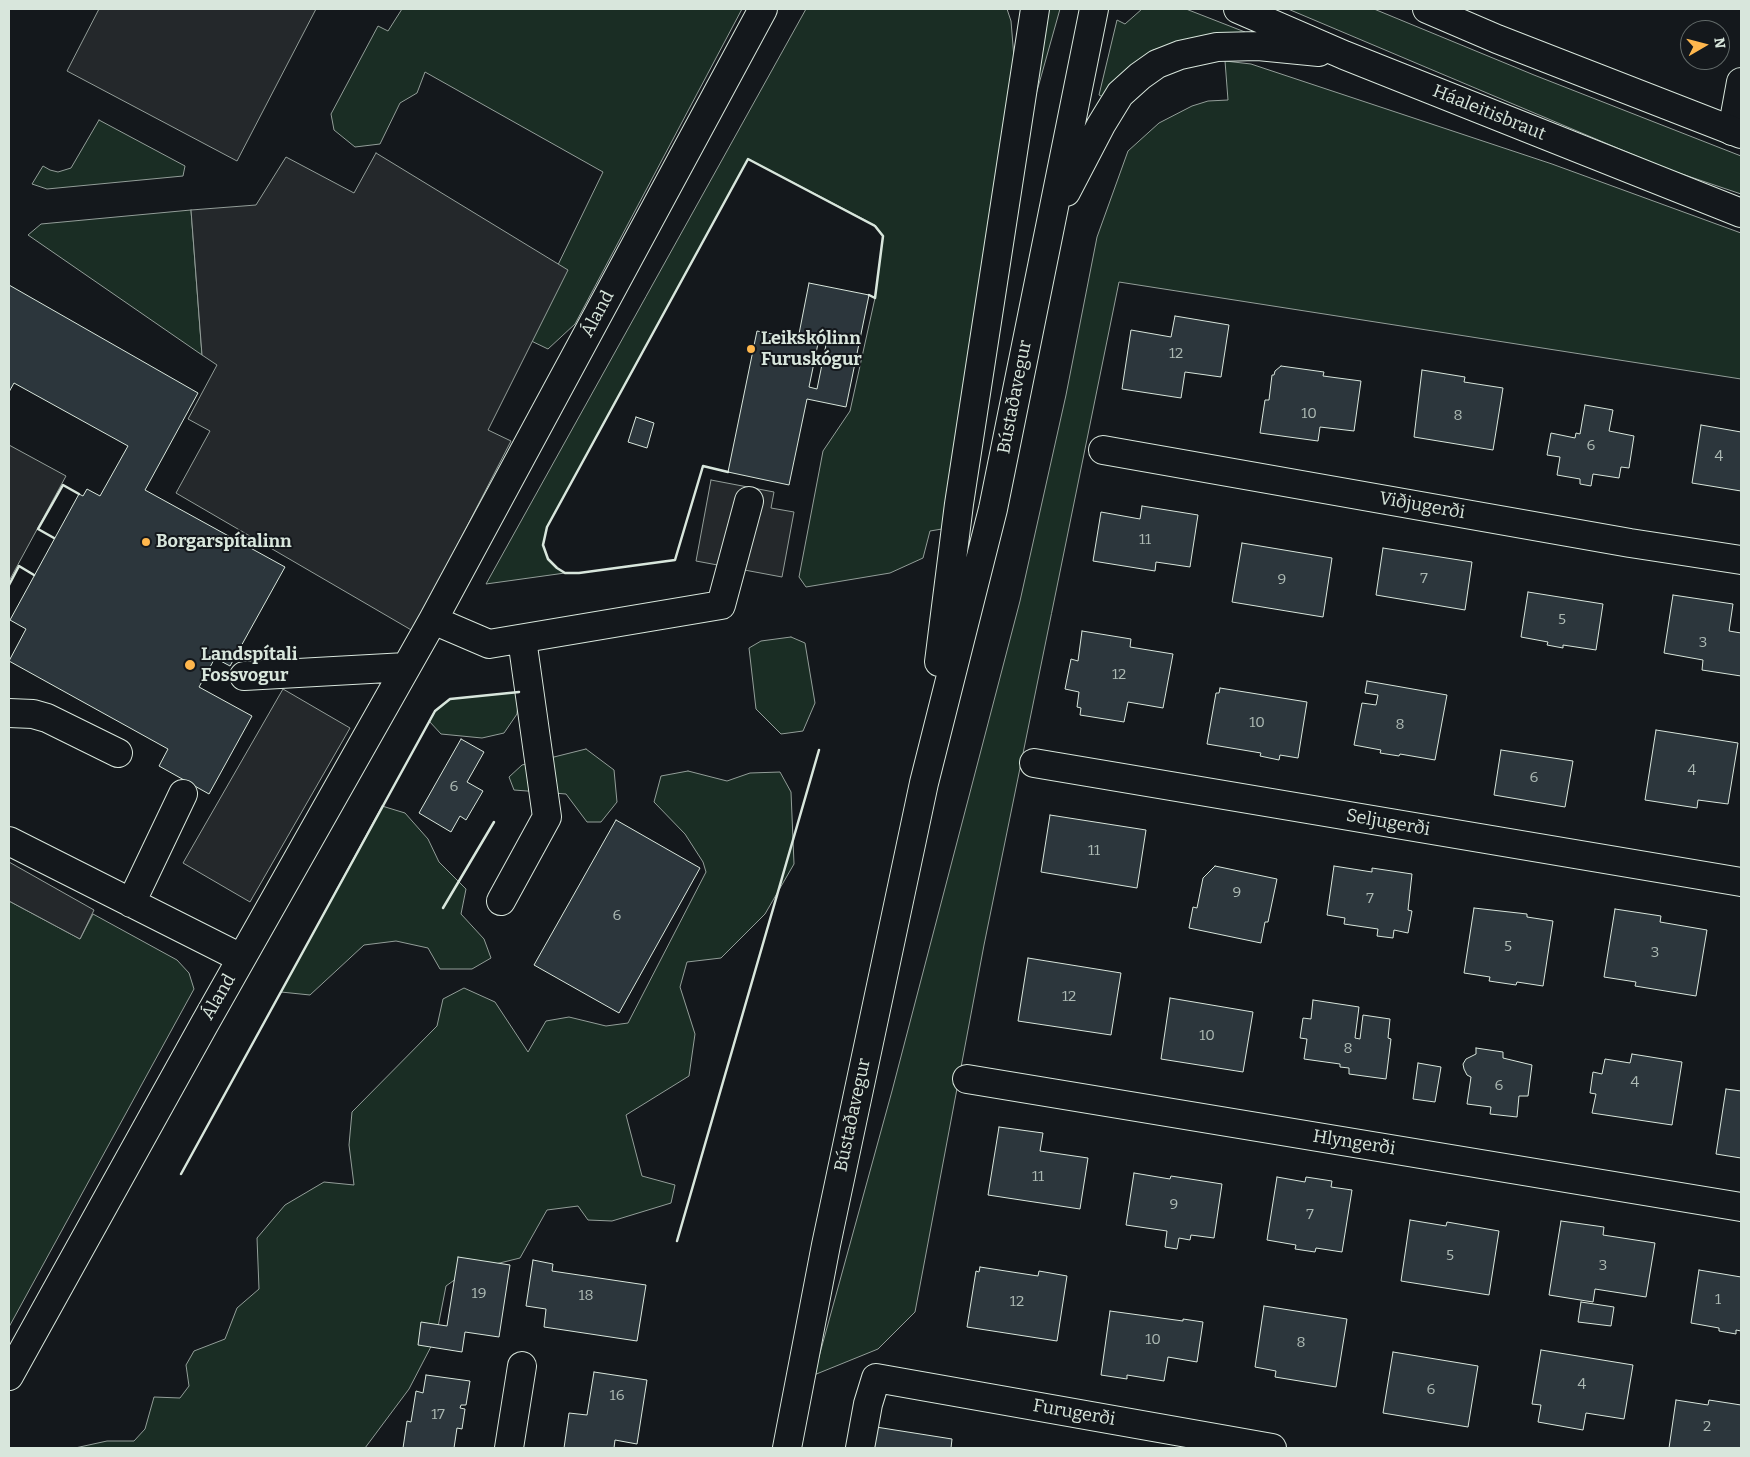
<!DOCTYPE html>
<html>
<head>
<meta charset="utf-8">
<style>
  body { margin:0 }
  #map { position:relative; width:1750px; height:1457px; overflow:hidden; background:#14181c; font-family:Bitter,serif }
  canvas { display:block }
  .frame { position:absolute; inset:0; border:10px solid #d8e6dc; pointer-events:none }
  .north { position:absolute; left:1680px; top:20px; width:50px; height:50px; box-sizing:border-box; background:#14181c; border:1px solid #626a69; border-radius:50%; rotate:82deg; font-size:14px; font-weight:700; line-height:20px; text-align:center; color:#d8e6dc }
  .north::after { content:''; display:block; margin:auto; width:18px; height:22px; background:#ffb74d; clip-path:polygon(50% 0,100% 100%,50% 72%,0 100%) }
</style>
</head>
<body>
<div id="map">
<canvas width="1750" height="1457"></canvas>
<div class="frame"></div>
<div class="north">N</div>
</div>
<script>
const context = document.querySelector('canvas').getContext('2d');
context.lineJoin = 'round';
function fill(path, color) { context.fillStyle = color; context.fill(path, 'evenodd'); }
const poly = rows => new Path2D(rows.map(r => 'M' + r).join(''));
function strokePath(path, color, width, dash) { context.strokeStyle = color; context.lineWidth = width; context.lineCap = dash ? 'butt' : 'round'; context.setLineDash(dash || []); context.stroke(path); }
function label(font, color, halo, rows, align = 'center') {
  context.font = font + ' Bitter,serif'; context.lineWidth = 4; context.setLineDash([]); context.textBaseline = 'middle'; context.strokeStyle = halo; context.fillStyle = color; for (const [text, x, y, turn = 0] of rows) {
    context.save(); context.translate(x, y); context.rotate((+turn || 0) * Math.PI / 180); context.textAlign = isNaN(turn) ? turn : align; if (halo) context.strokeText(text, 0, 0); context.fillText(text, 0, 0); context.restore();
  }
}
const green = poly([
  [402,9,742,9,575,324,548,349,523,337,603,172,425,72,417,93,400,103,380,144,355,147,334,130,331,114,378,26,388,31,402,9],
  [806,9,1007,9,1011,21,1015,70,948,528,930,531,923,558,890,573,806,587,799,577,823,451,850,411,875,298,883,236,875,225,748,159,547,527,543,545,548,559,557,568,565,573,486,584,806,9],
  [1044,9,1060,9,1028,123,1044,9],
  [1142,9,1186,9,1245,32,1243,36,1180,42,1153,50,1133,64,1119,78,1105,98,1099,95,1117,20,1125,24,1142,9],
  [1288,9,1374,9,1534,75,1741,156,1741,194,1667,169,1288,9],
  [1225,61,1251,64,1552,164,1741,233,1741,379,1119,282,984,945,915,1312,878,1349,814,1375,892,1091,1020,601,1066,395,1097,237,1128,151,1159,123,1192,106,1208,101,1228,100,1225,61],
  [99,120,185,166,183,176,47,189,32,184,43,166,50,170,58,172,71,168,99,120],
  [191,210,202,355,28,235,41,224,191,210],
  [791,637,805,643,815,703,803,731,781,734,756,709,749,648,761,641,791,637],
  [519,692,517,714,504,733,482,738,441,734,429,721,435,711,450,699,519,692],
  [586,749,614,770,617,802,601,822,587,822,566,794,514,790,509,777,522,765,586,749],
  [688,771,727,781,750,773,780,772,791,792,794,864,765,914,721,958,687,962,680,987,695,1034,689,1076,626,1115,642,1176,675,1185,671,1203,612,1221,588,1220,578,1206,547,1210,520,1258,467,1271,446,1286,436,1337,409,1389,365,1448,75,1448,107,1441,134,1441,145,1429,154,1397,180,1398,189,1386,186,1365,194,1351,225,1339,237,1308,259,1289,257,1238,285,1205,324,1182,354,1185,349,1145,352,1112,437,1026,443,999,464,988,495,1002,528,1052,546,1021,569,1017,606,1026,628,1023,706,872,703,862,685,834,654,802,661,776,688,771],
  [382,806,405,813,428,839,439,862,466,889,461,914,484,939,491,958,472,969,440,969,428,948,396,941,364,945,310,995,281,992,382,806],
  [9,901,80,939,93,914,177,960,189,973,194,989,9,1327,9,901]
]);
const parking = poly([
  [99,9,316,9,237,161,67,71,99,9],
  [376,153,568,270,488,430,511,441,413,631,176,493,210,431,188,419,217,365,202,355,191,210,256,205,286,157,354,193,376,153],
  [9,445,66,476,9,581,9,445],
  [711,480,774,492,771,508,794,512,782,577,696,561,711,480],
  [283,689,350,728,250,902,183,863,283,689],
  [9,862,94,910,80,939,9,901,9,862]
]);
const building = poly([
  [809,283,869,295,846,407,807,399,789,485,728,472,757,331,798,339,809,283],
  [821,329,829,330,817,389,809,387,821,329],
  [9,285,198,393,145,490,285,567,230,666,215,658,199,687,252,716,209,794,159,766,168,749,9,661,26,629,10,620,79,494,83,496,87,489,100,496,128,446,14,383,9,392,9,285],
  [1175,316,1229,325,1221,377,1185,372,1181,398,1122,389,1131,330,1171,337,1175,316],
  [1281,366,1324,372,1323,376,1361,381,1354,431,1320,427,1318,441,1260,433,1265,400,1269,400,1272,375,1274,375,1275,371,1281,366],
  [1422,370,1465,377,1464,382,1503,388,1493,450,1414,437,1422,370],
  [1585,405,1613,410,1609,431,1634,436,1629,468,1621,467,1619,478,1593,474,1591,486,1580,484,1580,479,1557,475,1560,457,1547,455,1551,433,1575,438,1576,433,1580,434,1585,405],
  [636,417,654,423,647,448,628,442,636,417],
  [1701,425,1741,432,1741,491,1692,483,1701,425],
  [1142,506,1198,515,1190,567,1156,562,1155,571,1093,561,1101,512,1140,519,1142,506],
  [1242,543,1332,558,1323,617,1232,602,1242,543],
  [1383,548,1472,562,1465,610,1376,595,1383,548],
  [1528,592,1603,604,1596,650,1563,645,1563,648,1547,645,1548,642,1521,637,1528,592],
  [1673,595,1733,604,1729,631,1741,633,1741,676,1702,670,1703,660,1664,653,1673,595],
  [1082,631,1131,639,1130,647,1173,654,1163,708,1128,702,1124,722,1080,715,1081,708,1077,707,1079,692,1065,689,1071,659,1078,661,1082,631],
  [1367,681,1447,695,1435,760,1400,754,1399,756,1380,753,1381,750,1354,745,1362,703,1376,705,1378,695,1365,693,1367,681],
  [1220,688,1307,702,1298,758,1280,755,1279,760,1260,756,1261,753,1207,744,1216,693,1219,693,1220,688],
  [1656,730,1738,743,1728,804,1698,800,1697,808,1645,800,1656,730],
  [461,739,484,752,467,782,483,791,466,820,460,816,451,832,419,813,461,739],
  [1501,750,1573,761,1565,807,1494,795,1501,750],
  [1050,815,1146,830,1137,888,1041,872,1050,815],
  [616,820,700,868,619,1013,534,965,616,820],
  [1215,866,1277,879,1268,922,1265,922,1261,943,1189,928,1193,907,1197,908,1203,878,1215,866],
  [1334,866,1372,872,1372,868,1412,874,1408,910,1412,911,1408,933,1394,930,1393,938,1377,936,1378,929,1344,924,1345,918,1327,915,1334,866],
  [1474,908,1527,914,1527,917,1553,921,1543,986,1517,982,1516,985,1489,981,1490,977,1464,973,1474,908],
  [1615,909,1661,916,1660,922,1707,930,1696,996,1635,986,1636,982,1604,977,1615,909],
  [1028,958,1121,973,1111,1035,1018,1021,1028,958],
  [1170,998,1253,1012,1243,1072,1161,1059,1170,998],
  [1313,1000,1359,1007,1355,1038,1360,1039,1363,1015,1390,1019,1388,1038,1391,1039,1386,1079,1349,1074,1349,1068,1340,1067,1340,1064,1304,1059,1307,1039,1300,1038,1303,1018,1311,1019,1313,1000],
  [1476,1048,1503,1052,1503,1058,1532,1065,1528,1096,1519,1096,1517,1117,1490,1114,1491,1107,1467,1104,1471,1077,1467,1075,1464,1069,1463,1064,1466,1059,1476,1054,1476,1048],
  [1632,1054,1682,1062,1672,1125,1592,1113,1596,1094,1590,1093,1593,1072,1602,1074,1605,1059,1630,1063,1632,1054],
  [1418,1063,1441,1067,1435,1102,1413,1099,1418,1063],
  [1726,1089,1741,1091,1741,1158,1716,1154,1726,1089],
  [999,1127,1043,1133,1040,1151,1088,1158,1080,1209,988,1195,999,1127],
  [1134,1173,1170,1179,1171,1176,1222,1184,1214,1238,1191,1235,1190,1240,1179,1238,1177,1249,1165,1247,1167,1231,1126,1225,1134,1173],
  [1277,1177,1305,1182,1306,1177,1332,1181,1331,1187,1352,1190,1342,1252,1316,1248,1315,1252,1295,1249,1296,1245,1267,1240,1277,1177],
  [1410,1220,1446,1226,1447,1222,1499,1231,1489,1295,1401,1281,1410,1220],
  [1561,1221,1604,1227,1603,1235,1655,1243,1646,1297,1595,1289,1593,1302,1549,1295,1561,1221],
  [458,1257,510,1265,499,1337,465,1332,462,1352,418,1345,421,1322,447,1326,458,1257],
  [533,1260,553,1264,552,1271,646,1285,637,1341,544,1327,546,1309,526,1306,533,1260],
  [980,1267,1038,1276,1039,1271,1067,1276,1057,1341,967,1327,976,1271,979,1272,980,1267],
  [1699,1270,1741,1277,1741,1331,1736,1330,1736,1334,1719,1331,1719,1328,1691,1323,1699,1270],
  [1581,1302,1614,1307,1611,1326,1578,1322,1581,1302],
  [1264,1306,1347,1319,1336,1387,1275,1377,1276,1371,1255,1367,1264,1306],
  [1110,1311,1183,1321,1183,1319,1203,1322,1197,1362,1168,1357,1164,1381,1127,1375,1127,1379,1101,1375,1110,1311],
  [1541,1350,1633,1365,1624,1419,1586,1413,1583,1430,1538,1422,1541,1405,1532,1404,1541,1350],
  [1393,1352,1478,1366,1468,1427,1383,1413,1393,1352],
  [594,1372,647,1380,637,1444,615,1440,614,1448,564,1448,569,1413,587,1415,594,1372],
  [426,1375,470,1381,466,1405,461,1405,460,1408,465,1409,462,1429,457,1428,454,1448,403,1448,407,1421,411,1422,416,1391,423,1393,426,1375],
  [1676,1400,1708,1405,1709,1400,1741,1405,1741,1448,1669,1448,1676,1400],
  [876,1427,952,1439,951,1448,873,1448,876,1427]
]);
const minor = poly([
  [1732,131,1741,82],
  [1103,450,1630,543,1741,560],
  [433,620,489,644,721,605,749,501],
  [244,676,406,667],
  [9,713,33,714,47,718,118,753],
  [1034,763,1741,882],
  [9,841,241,958],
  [501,901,547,817,522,639],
  [131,903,183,794],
  [967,1079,1741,1207],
  [9,1376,205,1023,433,620,763,9],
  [509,1448,522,1366],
  [860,1448,868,1404,876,1378,1272,1448]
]);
const major = poly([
  [1238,9,1344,55,1741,213],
  [1427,9,1497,39,1741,134],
  [1066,192,1101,125,1120,94,1140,76,1157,64,1180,55,1217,47,1258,46,1319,52],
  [939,662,959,504,1035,9],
  [787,1448,826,1245,924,783,993,509,1094,9]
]);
const wall = poly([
  [728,472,703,466,675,560,579,573,565,573,557,568,548,559,543,545,547,527,748,159,875,226,883,236,875,298,869,295],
  [54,538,38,529,63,485,79,494],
  [9,585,19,566,34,575],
  [443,908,494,822],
  [181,1174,435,711,450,699,519,692],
  [677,1241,819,750]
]);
const markers = [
  [751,349,5,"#ffb74d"],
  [146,542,5,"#ffb74d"],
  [190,665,6,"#ffb74d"]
];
const numberNames = [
  ["12",1176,354],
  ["10",1309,414],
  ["8",1458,416],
  ["6",1591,446],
  ["4",1719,457],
  ["11",1145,540],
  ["7",1424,579],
  ["9",1282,580],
  ["5",1562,620],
  ["3",1703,643],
  ["12",1119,675],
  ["10",1257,723],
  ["8",1400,725],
  ["4",1692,771],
  ["6",1534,778],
  ["6",454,787],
  ["11",1094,851],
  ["9",1237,893],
  ["7",1370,899],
  ["6",617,916],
  ["5",1508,947],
  ["3",1655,953],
  ["12",1069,997],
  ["10",1207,1036],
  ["8",1348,1049],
  ["4",1635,1083],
  ["6",1499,1086],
  ["11",1038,1177],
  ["9",1174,1205],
  ["7",1310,1215],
  ["5",1450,1256],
  ["3",1603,1266],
  ["19",479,1294],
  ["18",586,1296],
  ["1",1718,1300],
  ["12",1017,1302],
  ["10",1153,1340],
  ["8",1301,1343],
  ["4",1582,1385],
  ["6",1431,1390],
  ["16",617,1396],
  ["17",438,1415],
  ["2",1707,1427]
];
const streetNames = [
  ["Háaleitisbraut",1489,113,22],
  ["Áland",598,314,-62],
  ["Bústaðavegur",1015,397,-79],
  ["Viðjugerði",1422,506,10],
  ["Seljugerði",1388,823,10],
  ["Áland",219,997,-60],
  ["Bústaðavegur",853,1115,-78],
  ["Hlyngerði",1354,1143,9],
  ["Furugerði",1074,1413,10]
];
const poiNames = [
  ["Leikskólinn",761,339],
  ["Furuskógur",761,360],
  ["Borgarspítalinn",156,542],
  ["Landspítali",201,655],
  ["Fossvogur",201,676]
];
fill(green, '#1a2d24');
strokePath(green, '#939e99', 1);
fill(parking, '#24282b');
strokePath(parking, '#939e99', 1);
fill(building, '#2c363c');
strokePath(building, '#d8e6dc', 1);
strokePath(minor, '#d8e6dc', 30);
strokePath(major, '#d8e6dc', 30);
strokePath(minor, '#14181c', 28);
strokePath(major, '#14181c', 28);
strokePath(wall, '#d8e6dc', 2.5);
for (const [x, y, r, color] of markers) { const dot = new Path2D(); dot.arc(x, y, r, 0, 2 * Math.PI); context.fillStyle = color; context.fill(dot); strokePath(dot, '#14181c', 2); }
label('15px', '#adbab4', null, numberNames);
label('18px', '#d8e6dc', '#14181c', streetNames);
label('bold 18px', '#d8e6dc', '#14181c', poiNames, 'left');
</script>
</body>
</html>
